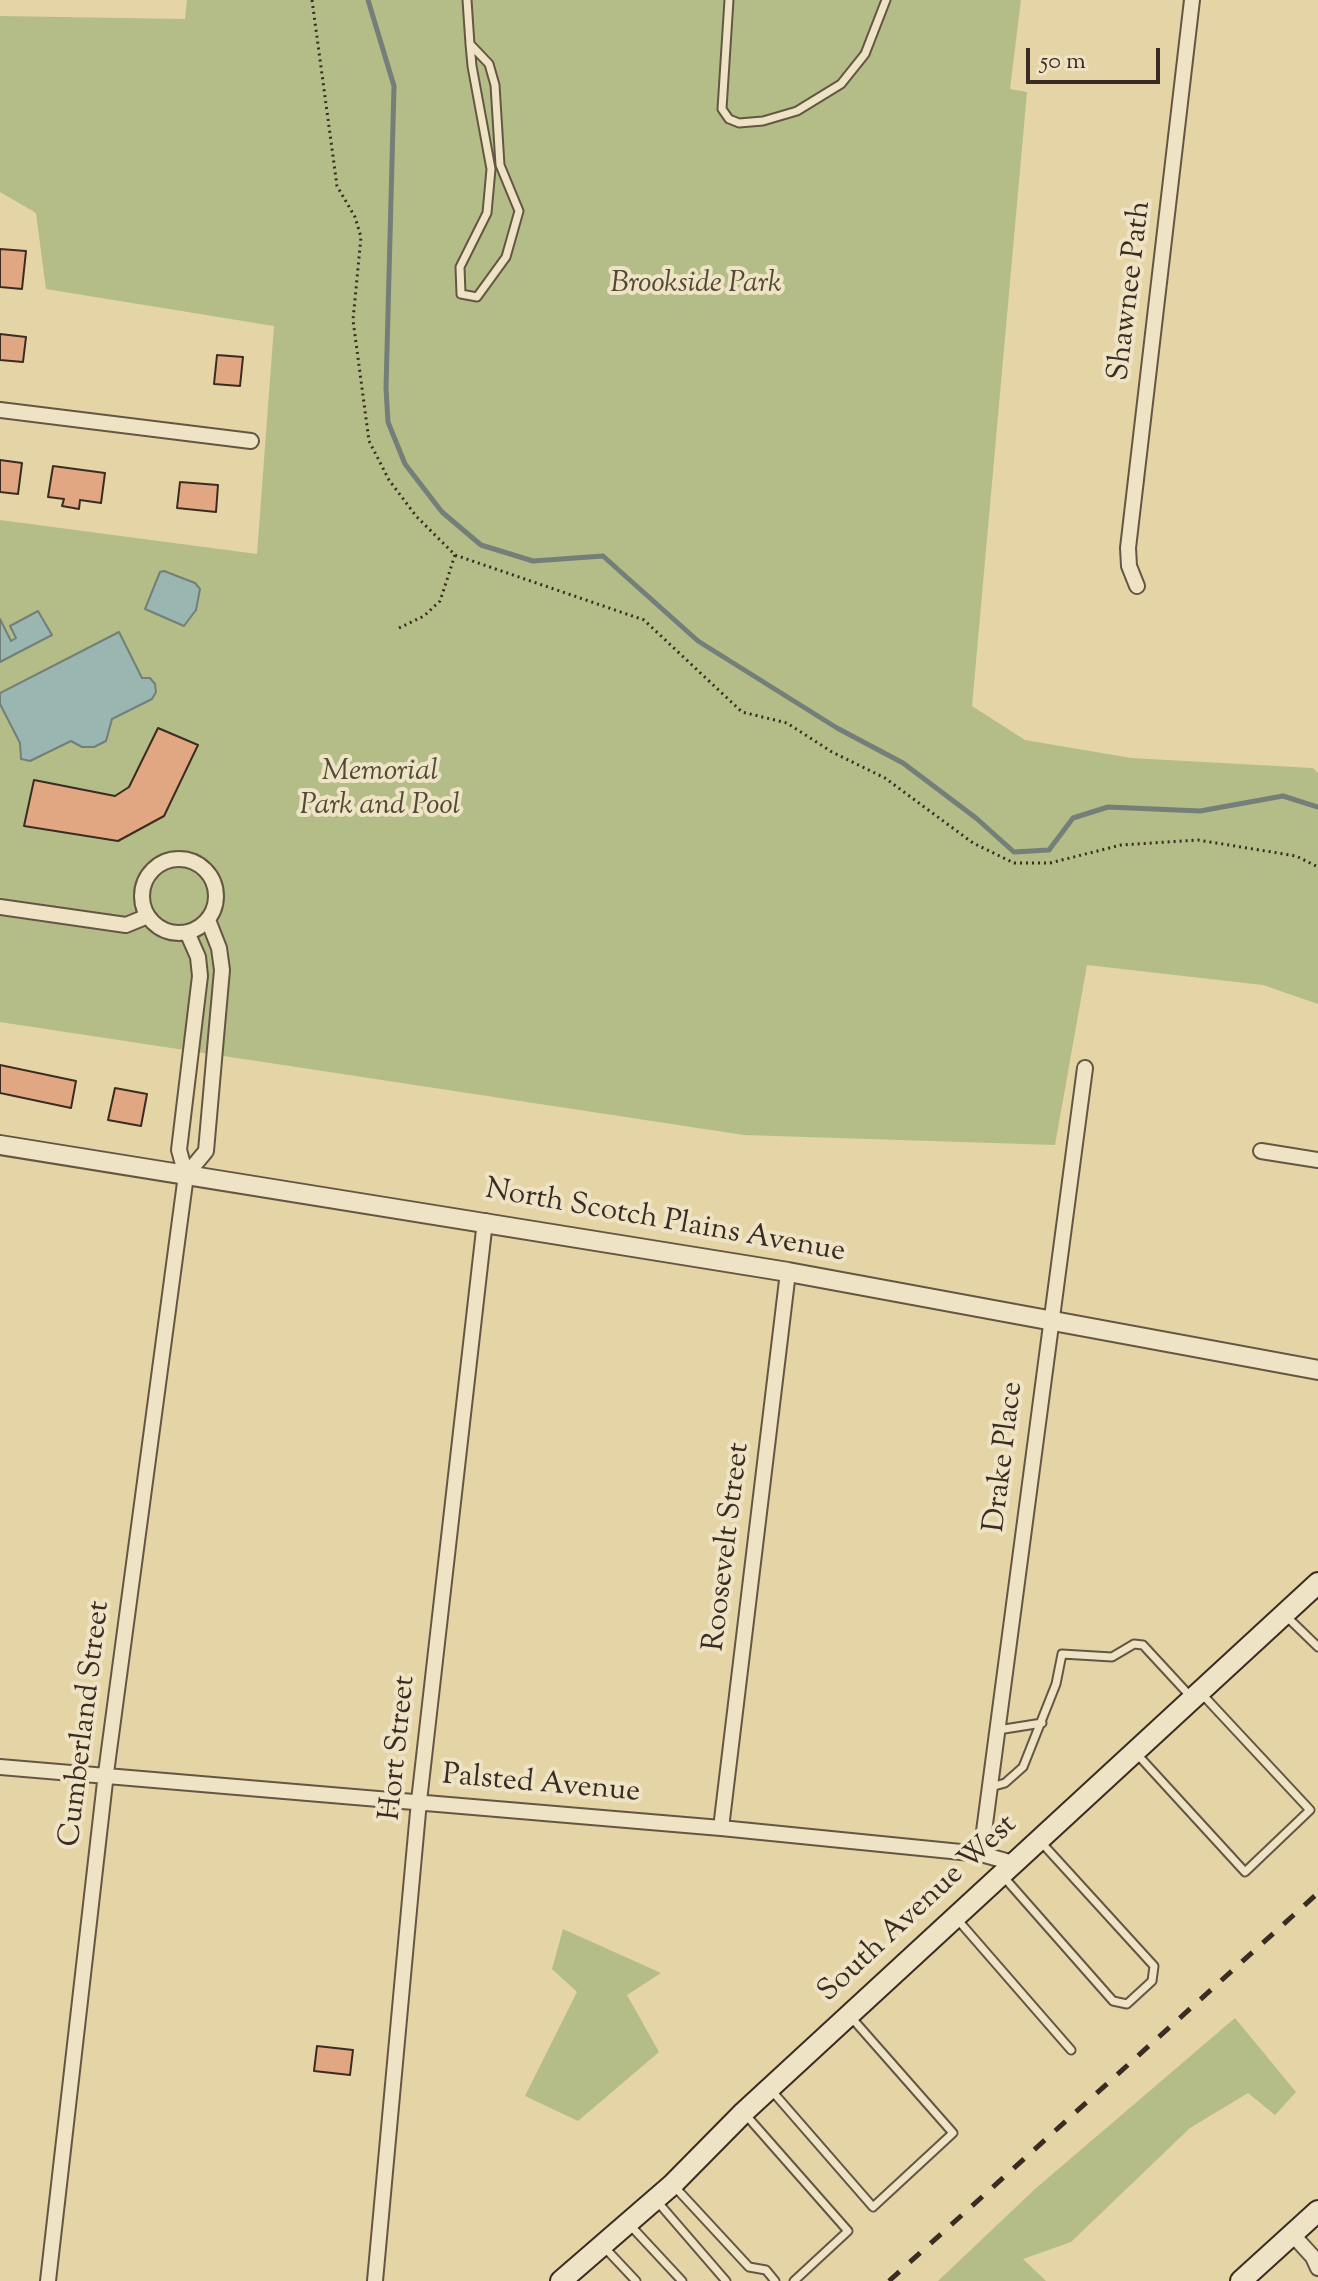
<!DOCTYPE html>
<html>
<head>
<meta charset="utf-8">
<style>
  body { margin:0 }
  #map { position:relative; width:1318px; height:2281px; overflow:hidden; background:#e5d4a5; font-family:"Sorts Mill Goudy",serif }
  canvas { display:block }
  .scale { position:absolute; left:1026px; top:48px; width:134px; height:36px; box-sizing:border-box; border:4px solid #3a2c23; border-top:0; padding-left:10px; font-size:24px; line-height:28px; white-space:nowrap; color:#3a2c23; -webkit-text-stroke:6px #eee3c4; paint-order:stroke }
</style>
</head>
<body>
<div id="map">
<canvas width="1318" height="2281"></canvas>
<div class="scale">50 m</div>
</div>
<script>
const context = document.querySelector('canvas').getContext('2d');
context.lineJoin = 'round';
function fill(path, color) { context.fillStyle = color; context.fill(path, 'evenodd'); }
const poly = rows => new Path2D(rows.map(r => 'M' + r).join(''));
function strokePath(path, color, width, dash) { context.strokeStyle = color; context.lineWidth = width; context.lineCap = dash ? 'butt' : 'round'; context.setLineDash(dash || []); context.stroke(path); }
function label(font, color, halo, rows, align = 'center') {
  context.font = font + ' "Sorts Mill Goudy",serif'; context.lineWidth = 8; context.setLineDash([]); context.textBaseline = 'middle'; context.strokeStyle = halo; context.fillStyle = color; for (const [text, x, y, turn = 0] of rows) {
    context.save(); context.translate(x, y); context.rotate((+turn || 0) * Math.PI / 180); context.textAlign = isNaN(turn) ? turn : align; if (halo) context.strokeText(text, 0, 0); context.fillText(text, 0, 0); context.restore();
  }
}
const green = poly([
  [187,0,1021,0,1010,89,1027,92,972,706,1025,740,1131,758,1313,768,1318,773,1318,1004,1263,985,1087,965,1055,1145,744,1135,0,1022,0,520,257,554,274,326,46,289,36,213,0,192,0,16,185,19],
  [563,1929,661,1973,627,1995,659,2052,578,2121,525,2096,577,1992,552,1969],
  [1235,2018,1296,2092,1275,2115,1248,2093,1190,2128,1071,2242,1023,2259,1046,2281,938,2281,1035,2189]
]);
const water = poly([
  [164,571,195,583,200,589,196,610,184,626,145,609,160,572,164,571],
  [38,611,52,635,0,662,0,619,11,641,16,638,10,626,38,611],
  [119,632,142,678,150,678,155,684,156,692,152,699,112,719,106,741,94,747,82,747,71,741,30,761,21,759,20,743,0,704,0,693,119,632]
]);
const stream = poly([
  [368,0,394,86,386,388,388,422,405,464,442,512,481,545,533,561,603,556,698,641,837,728,903,763,976,818,1014,852,1049,850,1073,818,1108,807,1200,811,1283,796,1318,807]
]);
const building = poly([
  [0,249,26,251,22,289,0,287,0,249],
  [0,334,26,337,23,362,0,360,0,334],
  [217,355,243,357,240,386,214,384,217,355],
  [0,460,22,463,18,494,0,492,0,460],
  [53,466,105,473,101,503,80,500,79,509,62,506,64,499,48,497,53,466],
  [180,482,218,485,216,512,177,508,180,482],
  [158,728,198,745,164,816,118,841,24,826,34,780,115,796,129,787,158,728],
  [0,1065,76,1081,71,1108,0,1093,0,1065],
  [115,1088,147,1094,141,1126,108,1120,115,1088],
  [317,2046,353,2050,350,2075,314,2071,317,2046]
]);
const path = poly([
  [312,0,337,186,355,217,361,237,353,320,369,441,389,480,416,516,455,555,644,620,742,712,787,723,832,752,885,778,973,843,1014,863,1050,863,1121,845,1198,840,1296,856,1318,867],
  [399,628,424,616,440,601,455,555]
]);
const service = poly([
  [467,0,470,44,472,66,491,169,487,213,460,267,461,294,477,297,506,257,519,211,500,165,495,85,489,64,470,44],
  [729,0,722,109,729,119,739,123,763,121,797,111,841,84,865,54,886,0],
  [1285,1615,1318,1647],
  [998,1730,1042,1723],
  [1136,1753,1245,1872,1310,1810,1201,1693],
  [991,1787,1005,1783,1023,1767,1056,1684,1062,1654,1112,1657,1134,1644,1143,1645,1191,1697],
  [1002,1875,1113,2001,1127,2004,1152,1981,1154,1966,1040,1841],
  [957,1919,1071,2050],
  [772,2091,873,2207,953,2133,850,2016],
  [745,2114,848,2231,794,2281],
  [674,2186,749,2267,766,2270,775,2281],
  [656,2200,726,2281],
  [629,2224,682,2281],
  [605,2248,636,2281]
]);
const minor = poly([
  [0,410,251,441],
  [1137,586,1129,566,1128,548,1192,0],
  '142 896a37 37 0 1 1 74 0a37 37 0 1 1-74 0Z',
  [0,907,126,925,148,916],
  [1261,1151,1318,1160],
  [186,1175,206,1151,217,1026,222,970,219,948,208,920],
  [0,1767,721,1828,981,1854,1013,1863],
  [721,1828,788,1272],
  [981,1854,1085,1068],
  [1292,2234,1313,2257,1318,2268],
  [48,2281,106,1773,186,1175,179,1150,200,976,198,957,187,932],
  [375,2281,419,1801,485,1221]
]);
const tertiary = poly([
  [0,1145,788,1272,1318,1370]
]);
const secondary = poly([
  [561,2281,673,2184,744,2112,1318,1583],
  [1241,2281,1318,2211]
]);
const rail = poly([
  [889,2281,1318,1893]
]);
const parkNames = [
  ["Brookside Park",696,286],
  ["Memorial",380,774],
  ["Park and Pool",380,808]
];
const streetNames = [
  ["Shawnee Path",1132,291,-83],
  ["North Scotch Plains Avenue",665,1223,10],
  ["Drake Place",1006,1457,-83],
  ["Roosevelt Street",729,1547,-83],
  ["Cumberland Street",87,1724,-83],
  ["Hort Street",400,1748,-84],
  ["Palsted Avenue",541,1786,5],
  ["South Avenue West",919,1910,-43]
];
fill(green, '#b4bd87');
fill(water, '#99b6b1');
strokePath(water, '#737f78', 2);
strokePath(stream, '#737f78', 5);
fill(building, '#e1a783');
strokePath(building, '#3a2c23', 2);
strokePath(service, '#655644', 11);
strokePath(minor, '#655644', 18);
strokePath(tertiary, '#655644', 22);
strokePath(secondary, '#3a2c23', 24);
strokePath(path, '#3a2c23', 3, [2, 4]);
strokePath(service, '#eee3c4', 7);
strokePath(minor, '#eee3c4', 14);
strokePath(tertiary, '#eee3c4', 18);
strokePath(secondary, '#eee3c4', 20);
strokePath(rail, '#3a2c23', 5, [14, 14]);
label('italic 30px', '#524937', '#eee3c4', parkNames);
label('30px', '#3a2c23', '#eee3c4', streetNames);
</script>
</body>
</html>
